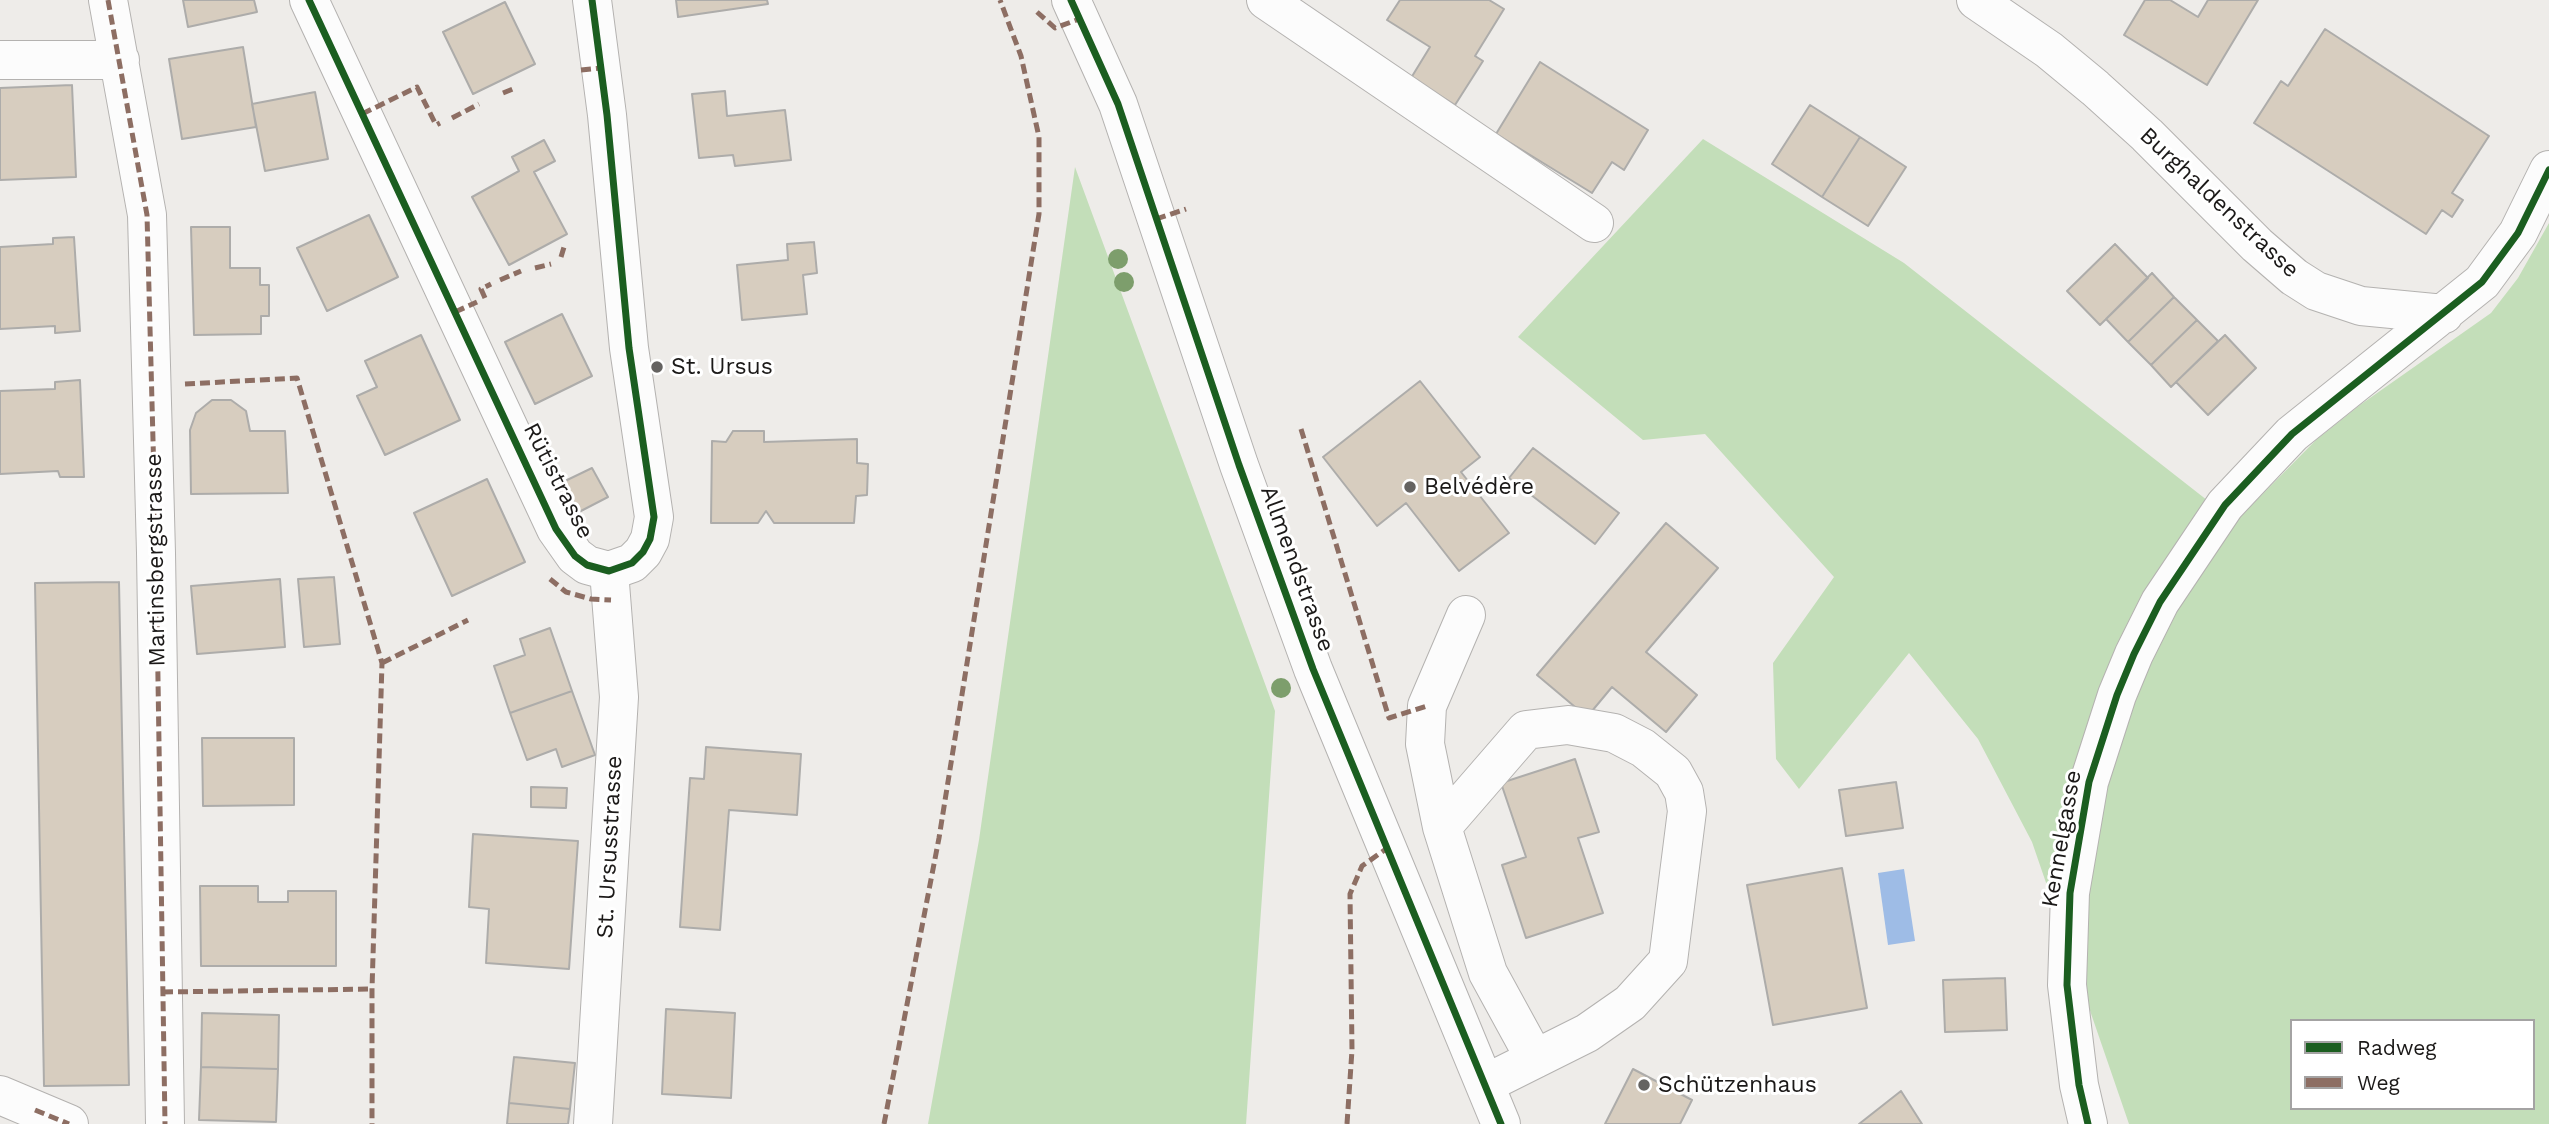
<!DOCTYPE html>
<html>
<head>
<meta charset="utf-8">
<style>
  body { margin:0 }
  #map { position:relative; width:2549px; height:1124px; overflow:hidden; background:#eeece9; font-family:"Work Sans",sans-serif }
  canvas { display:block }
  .legend { position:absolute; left:2290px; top:1019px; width:245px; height:91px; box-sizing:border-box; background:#fff; border:2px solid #a4a3a3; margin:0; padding:9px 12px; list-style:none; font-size:21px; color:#1b1918 }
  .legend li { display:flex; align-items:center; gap:14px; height:35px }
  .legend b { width:35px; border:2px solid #a4a3a3 }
</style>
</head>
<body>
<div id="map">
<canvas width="2549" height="1124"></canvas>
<ul class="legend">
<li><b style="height:9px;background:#1b5e20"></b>Radweg</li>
<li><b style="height:9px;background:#8d6e63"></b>Weg</li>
</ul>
</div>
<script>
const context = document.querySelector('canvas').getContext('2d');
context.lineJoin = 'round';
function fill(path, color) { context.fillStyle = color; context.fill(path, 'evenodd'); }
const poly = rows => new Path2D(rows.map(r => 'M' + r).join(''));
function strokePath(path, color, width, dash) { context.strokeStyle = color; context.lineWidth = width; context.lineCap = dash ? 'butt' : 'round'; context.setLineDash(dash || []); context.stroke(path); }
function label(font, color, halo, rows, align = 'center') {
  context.font = font + ' "Work Sans",sans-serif'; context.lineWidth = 6; context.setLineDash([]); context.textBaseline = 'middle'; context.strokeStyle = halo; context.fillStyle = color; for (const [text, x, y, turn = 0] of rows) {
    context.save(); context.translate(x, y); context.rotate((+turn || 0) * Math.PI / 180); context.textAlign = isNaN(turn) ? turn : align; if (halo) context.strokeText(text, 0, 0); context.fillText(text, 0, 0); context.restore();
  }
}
const green = poly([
  [1703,139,1904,263,2235,522,2316,440,2360,405,2491,313,2518,278,2549,223,2549,1124,2129,1124,2032,842,1978,739,1909,653,1799,789,1776,759,1773,663,1834,577,1705,434,1643,440,1518,337],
  [2292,1021,2533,1021,2533,1108,2292,1108],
  [1075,167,1275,711,1246,1124,928,1124,979,840]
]);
const water = poly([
  [1904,869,1915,941,1888,945,1878,873]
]);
const building = poly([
  [183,0,254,0,257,12,188,27,183,0],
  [676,0,767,0,768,4,678,17,676,0],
  [1400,0,1489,0,1504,9,1475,56,1483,61,1455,105,1411,78,1430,47,1387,20,1400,0],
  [2145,0,2170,0,2198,17,2208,0,2258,0,2207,85,2124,35,2145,0],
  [505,2,535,64,473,94,443,32,505,2],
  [2325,29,2489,136,2452,193,2463,200,2452,217,2442,210,2426,234,2254,123,2281,81,2288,86,2325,29],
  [243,47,256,127,182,139,169,59,243,47],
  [1540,62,1648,130,1624,170,1612,162,1592,193,1496,134,1540,62],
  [72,85,76,177,0,180,0,88,72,85],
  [725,91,727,116,785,110,791,160,735,166,733,155,699,158,692,94,725,91],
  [315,92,328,159,265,171,252,104,315,92],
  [1810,105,1860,137,1822,197,1772,164,1810,105],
  [1860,137,1906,167,1868,226,1822,197,1860,137],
  [544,140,555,161,534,172,567,234,509,265,472,197,519,171,512,157,544,140],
  [369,215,398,277,327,311,297,248,369,215],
  [191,227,230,227,230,268,260,268,260,285,269,285,269,316,261,316,261,334,194,335,191,227],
  [74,237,80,331,55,333,55,326,0,329,0,247,53,244,53,238,74,237],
  [814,242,817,273,803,275,807,314,742,320,737,265,788,260,787,244,814,242],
  [2115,244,2148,278,2100,325,2067,291,2115,244],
  [2152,273,2174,297,2128,342,2106,319,2152,273],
  [2174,297,2197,320,2151,365,2128,342,2174,297],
  [562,314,592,376,535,404,505,342,562,314],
  [2197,320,2218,341,2171,387,2151,365,2197,320],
  [421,335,460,420,385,455,357,396,377,387,365,361,421,335],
  [2225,335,2256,368,2208,415,2176,382,2225,335],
  [80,380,84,477,60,477,58,471,0,474,0,391,55,389,55,382,80,380],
  [1420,381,1480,457,1461,472,1509,533,1459,571,1406,503,1377,526,1323,457,1420,381],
  [212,400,231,400,246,411,250,431,285,431,288,493,191,494,190,430,196,413,212,400],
  [733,431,764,431,764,442,857,439,857,463,868,464,867,495,856,496,854,523,774,523,766,511,758,523,711,523,712,441,726,442,733,431],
  [1533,448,1619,513,1595,544,1509,478,1533,448],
  [592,468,608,497,579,512,563,482,592,468],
  [487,479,525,562,452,596,414,513,487,479],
  [1666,523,1718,568,1646,652,1697,695,1666,732,1612,687,1587,717,1537,675,1666,523],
  [334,577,340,644,304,647,298,579,334,577],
  [280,579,285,647,197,654,191,586,280,579],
  [119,582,129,1085,44,1086,35,583,119,582],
  [550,628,572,691,510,713,494,666,525,655,520,639,550,628],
  [572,691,595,755,562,767,556,749,527,760,510,713,572,691],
  [202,738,294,738,294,805,203,806,202,738],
  [706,747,801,754,797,815,729,810,720,930,680,927,690,778,704,779,706,747],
  [1575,759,1599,832,1578,838,1603,913,1526,938,1502,865,1526,857,1501,783,1575,759],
  [1896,782,1903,828,1846,836,1839,790,1896,782],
  [531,787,567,788,566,808,531,807,531,787],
  [473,834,578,841,569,969,486,963,489,909,469,907,473,834],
  [1842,868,1867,1008,1773,1025,1747,885,1842,868],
  [200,886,258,886,258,902,288,902,288,891,336,891,336,966,201,966,200,886],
  [2005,978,2007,1030,1945,1032,1943,980,2005,978],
  [666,1009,735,1013,731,1098,662,1094,666,1009],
  [202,1013,279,1015,278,1069,201,1067,202,1013],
  [514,1057,575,1063,570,1109,509,1103,514,1057],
  [201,1067,278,1069,276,1122,199,1120,201,1067],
  [1633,1069,1692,1100,1680,1124,1605,1124,1633,1069],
  [1901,1091,1922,1124,1859,1124,1901,1091],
  [509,1103,570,1109,568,1124,507,1124,509,1103]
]);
const minor = poly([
  [108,0,147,215,156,553,165,1124],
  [309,0,556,529,575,556,587,565,609,571,632,563,643,552,650,539,654,517,629,348,607,115,592,0],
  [1071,0,1118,104,1239,465,1313,669,1501,1124],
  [1266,0,1594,223],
  [1976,0,2049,50,2095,88,2147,135,2257,245,2294,277,2316,291,2361,306,2444,314],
  [0,60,120,60],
  [1466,615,1427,706,1425,744,1442,827,1488,973,1535,1059,1485,1084],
  [1442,827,1526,730,1568,725,1614,733,1643,748,1673,772,1684,792,1687,811,1668,961,1630,1003,1587,1033,1535,1059],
  [0,1095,69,1124],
  [593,1124,619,697,609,571],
  [2088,1124,2079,1085,2067,985,2070,893,2089,782,2117,695,2134,654,2160,602,2225,505,2292,434,2482,282,2518,233,2549,170]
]);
const quiet = poly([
  [108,0,147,215,156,553,165,1124],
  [1037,12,1055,28,1082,18],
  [581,70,601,68],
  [503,93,513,89],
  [362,114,417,87,436,125,440,123],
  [452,118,479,104],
  [1156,219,1186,209],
  [561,257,564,247],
  [535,268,551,264],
  [500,280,521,271],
  [485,298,481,289,491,284],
  [455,312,477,302],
  [185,384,297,378,382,663,372,989,372,1124],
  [1301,429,1389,718,1427,706],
  [550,579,566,592,591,599,611,600],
  [382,663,468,620],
  [163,992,372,989],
  [35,1110,69,1124],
  [884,1124,939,838,1039,214,1039,137,1021,56,1000,0],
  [1347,1124,1352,1050,1350,894,1362,866,1386,849]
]);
const cycleway = poly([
  [309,0,556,529,575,556,587,565,609,571,632,563,643,552,650,539,654,517,629,348,607,115,592,0],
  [1071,0,1118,104,1239,465,1313,669,1501,1124],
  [2088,1124,2079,1085,2067,985,2070,893,2089,782,2117,695,2134,654,2160,602,2225,505,2292,434,2482,282,2518,233,2549,170]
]);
const trees = [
  [1118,259],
  [1124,282],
  [1281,688]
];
const markers = [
  [657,367,7,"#656361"],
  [1410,487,7,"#656361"],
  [1644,1085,7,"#656361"]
];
const streetNames = [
  ["Burghaldenstrasse",2219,203,43],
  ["Rütistrasse",558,481,63],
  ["Martinsbergstrasse",156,560,-91],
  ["Allmendstrasse",1297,569,70],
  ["Kennelgasse",2062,839,-80],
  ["St. Ursusstrasse",610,847,-87]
];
const poiNames = [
  ["St. Ursus",671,367],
  ["Belvédère",1424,487],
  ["Schützenhaus",1658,1085]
];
fill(green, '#c3deb9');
fill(water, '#9ebce6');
fill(building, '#d7cdbf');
strokePath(building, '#adacaa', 2);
strokePath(minor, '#b4b2b0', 40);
strokePath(minor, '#fcfcfc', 38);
strokePath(quiet, '#8d6e63', 5, [10, 5]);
strokePath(cycleway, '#1b5e20', 7);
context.fillStyle = '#7d9e6c';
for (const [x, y] of trees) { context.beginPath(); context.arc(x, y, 10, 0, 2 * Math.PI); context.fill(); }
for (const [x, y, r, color] of markers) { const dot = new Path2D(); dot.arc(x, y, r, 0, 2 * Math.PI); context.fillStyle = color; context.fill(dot); strokePath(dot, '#fff', 2.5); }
label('23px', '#1b1918', '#fff', streetNames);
label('23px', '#1b1918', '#fff', poiNames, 'left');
</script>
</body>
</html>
